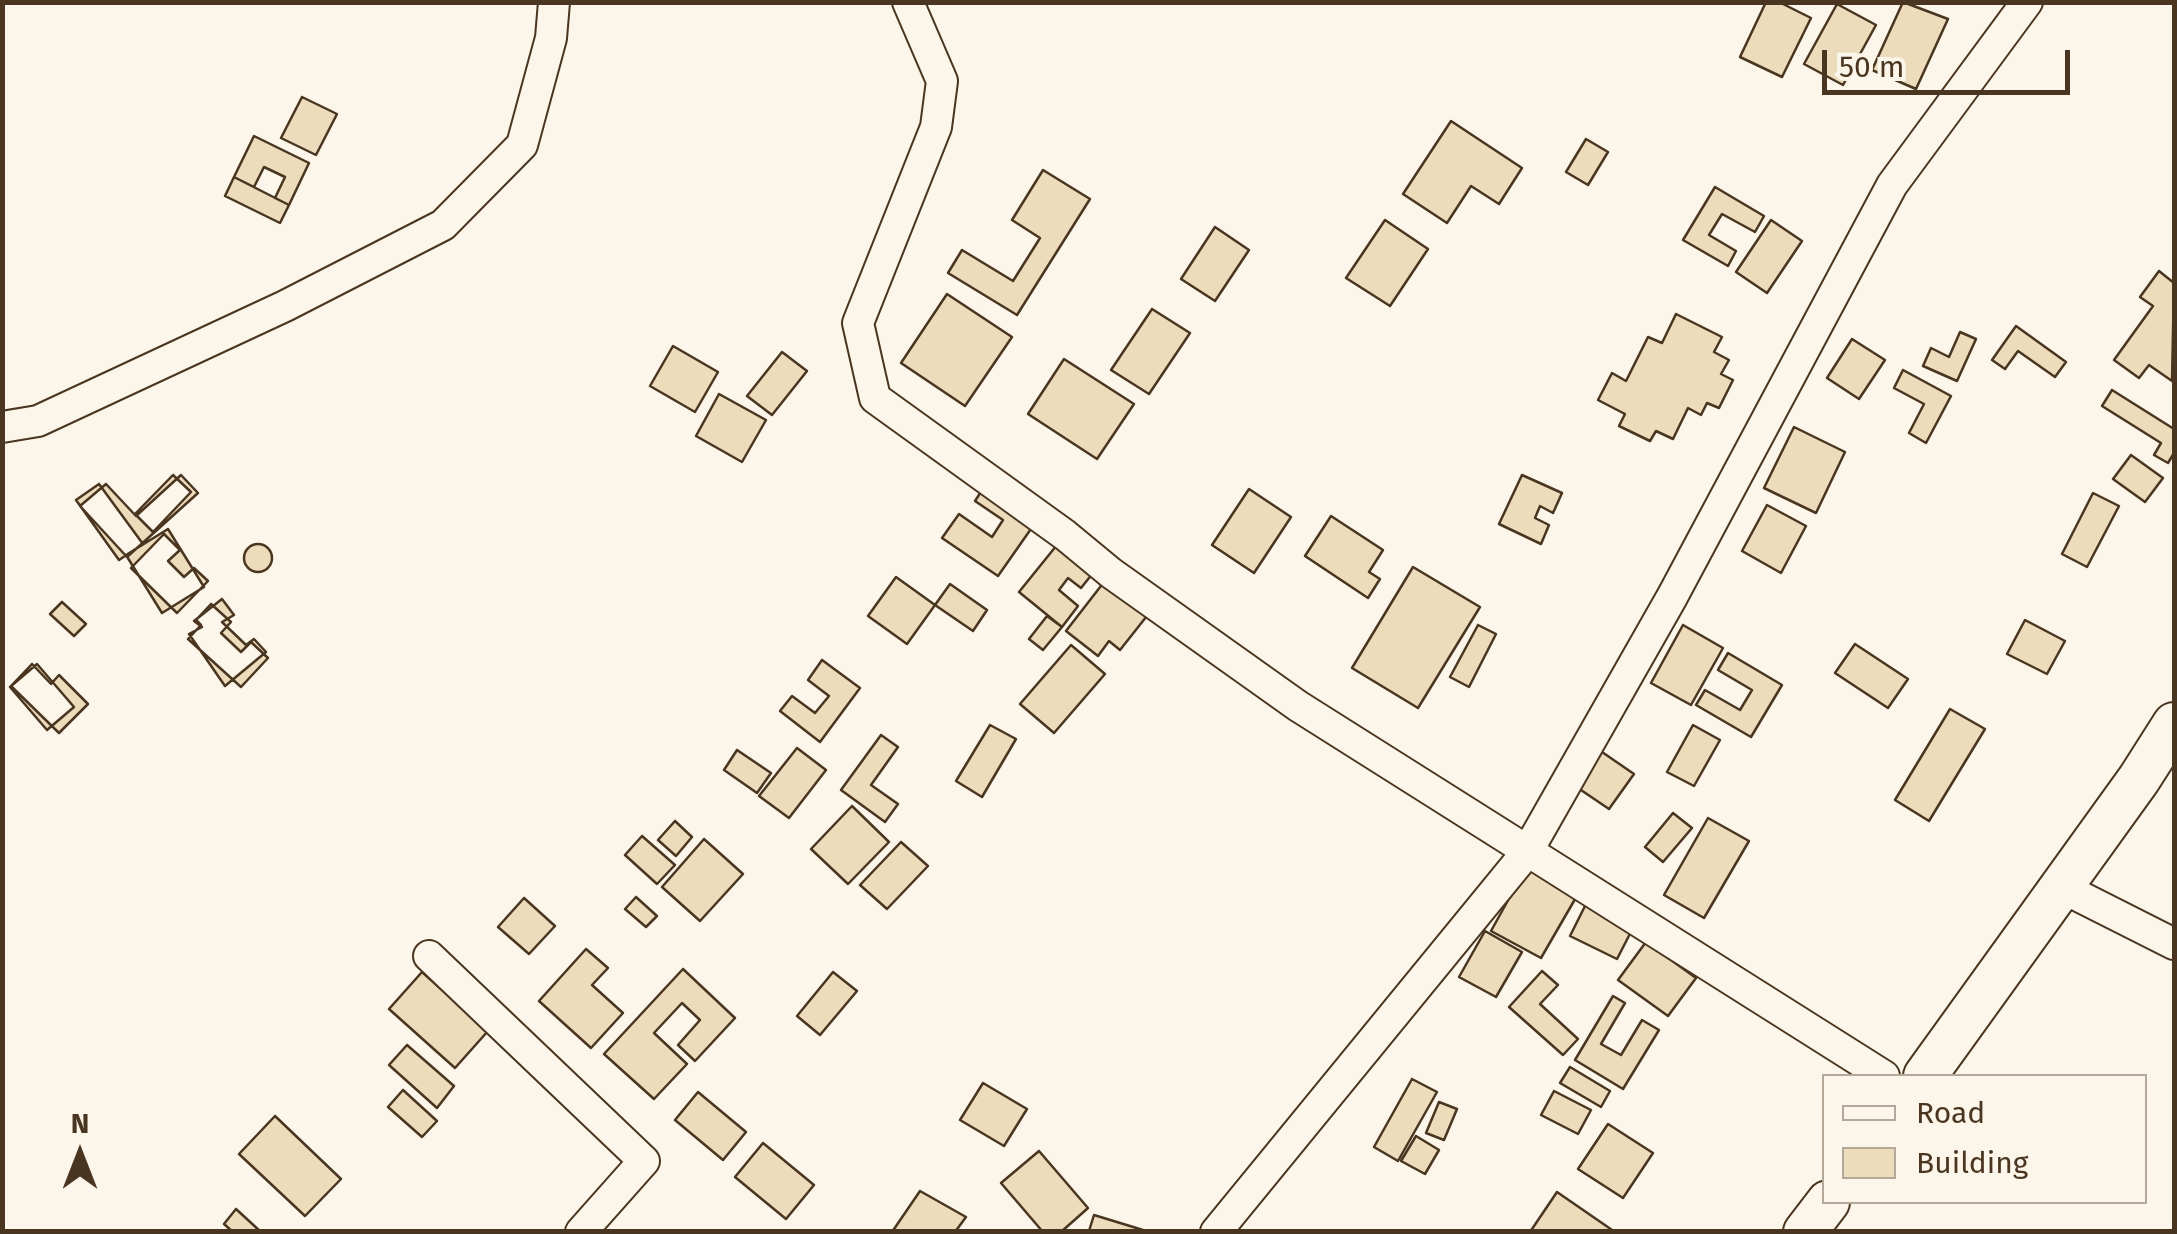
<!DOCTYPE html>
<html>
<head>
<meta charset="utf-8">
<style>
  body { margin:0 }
  #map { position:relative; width:2177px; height:1234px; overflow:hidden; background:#fbf6e9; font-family:"Fira Sans",sans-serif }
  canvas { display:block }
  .frame { position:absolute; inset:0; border:5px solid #4a3520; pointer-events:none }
  .legend { position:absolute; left:1822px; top:1074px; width:325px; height:130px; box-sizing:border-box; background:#fbf6e9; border:2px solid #b4a999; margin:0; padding:12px 18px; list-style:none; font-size:30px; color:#4a3520 }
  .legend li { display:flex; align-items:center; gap:20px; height:50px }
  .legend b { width:50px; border:2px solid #b4a999 }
  .north { position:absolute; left:30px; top:1104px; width:100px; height:100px; -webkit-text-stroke:8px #fbf6e9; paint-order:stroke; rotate:0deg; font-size:28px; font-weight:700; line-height:40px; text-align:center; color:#4a3520 }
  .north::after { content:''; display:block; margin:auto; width:35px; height:45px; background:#4a3520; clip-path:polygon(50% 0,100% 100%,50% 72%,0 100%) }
  .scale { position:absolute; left:1822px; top:50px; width:248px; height:45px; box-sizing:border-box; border:5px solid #4a3520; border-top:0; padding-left:12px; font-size:30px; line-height:35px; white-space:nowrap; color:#4a3520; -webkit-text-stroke:8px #fbf6e9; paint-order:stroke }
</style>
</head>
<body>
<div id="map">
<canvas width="2177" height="1234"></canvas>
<div class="frame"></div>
<ul class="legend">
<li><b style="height:12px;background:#fbf6e9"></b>Road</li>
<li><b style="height:28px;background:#ecdcbc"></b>Building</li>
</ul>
<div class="north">N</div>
<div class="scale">50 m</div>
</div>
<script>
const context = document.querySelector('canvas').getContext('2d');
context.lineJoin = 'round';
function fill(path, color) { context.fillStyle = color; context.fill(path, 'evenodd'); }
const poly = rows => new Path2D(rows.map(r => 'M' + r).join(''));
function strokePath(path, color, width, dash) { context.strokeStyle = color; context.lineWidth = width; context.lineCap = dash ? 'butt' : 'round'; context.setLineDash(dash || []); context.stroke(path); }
const building = poly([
  [1766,2,1779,2,1811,18,1782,77,1740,57,1766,2],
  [1903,2,1948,19,1916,89,1872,70,1903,2],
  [1837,4,1876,25,1843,85,1804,64,1837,4],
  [302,97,337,114,316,155,281,138,302,97],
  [1451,121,1522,168,1499,204,1471,186,1447,223,1403,194,1451,121],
  [254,136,309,163,289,205,275,198,285,177,264,167,254,187,234,177,254,136],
  [1586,139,1608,152,1588,185,1566,172,1586,139],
  [1043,170,1090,199,1017,315,948,273,962,250,1013,281,1040,238,1012,220,1043,170],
  [234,177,289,205,280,223,225,196,234,177],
  [1715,187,1764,216,1755,232,1722,214,1709,235,1736,251,1728,266,1683,240,1715,187],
  [1385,220,1428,249,1390,306,1346,278,1385,220],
  [1771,220,1802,241,1767,293,1736,272,1771,220],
  [1215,227,1249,250,1215,301,1181,279,1215,227],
  [2159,271,2174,283,2172,381,2149,365,2139,378,2114,360,2153,306,2140,297,2159,271],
  [947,294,1012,337,965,406,901,363,947,294],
  [1152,309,1190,333,1149,394,1111,370,1152,309],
  [1676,314,1722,337,1714,352,1729,360,1721,374,1733,380,1719,408,1707,403,1701,415,1688,408,1673,439,1656,431,1650,441,1619,426,1625,414,1598,400,1612,373,1626,381,1648,337,1662,343,1676,314],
  [2016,326,2066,362,2055,377,2018,351,2005,369,1992,360,2016,326],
  [1960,332,1976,339,1957,381,1923,366,1931,348,1949,357,1960,332],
  [1852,339,1885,360,1859,399,1827,378,1852,339],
  [673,346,718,372,695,412,650,386,673,346],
  [782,352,807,371,772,415,747,396,782,352],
  [1064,359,1134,404,1097,459,1028,414,1064,359],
  [1903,370,1951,396,1926,443,1909,433,1924,404,1894,388,1903,370],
  [2112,390,2174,429,2174,453,2168,463,2154,455,2161,443,2102,406,2112,390],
  [719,394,766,420,742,462,696,436,719,394],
  [1794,427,1845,452,1816,513,1764,488,1794,427],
  [2131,455,2163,478,2145,502,2113,479,2131,455],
  [173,475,191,492,153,532,135,514,173,475],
  [181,475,198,493,127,557,80,506,106,484,136,516,181,475],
  [1522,475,1562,493,1553,513,1540,506,1535,518,1549,525,1541,544,1499,524,1522,475],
  [988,481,1040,516,998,576,942,538,959,514,992,537,1003,520,975,501,988,481],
  [99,484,143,544,119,560,76,500,99,484],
  [1249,489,1291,517,1254,573,1212,545,1249,489],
  [2093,493,2119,506,2087,567,2062,554,2093,493],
  [1767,505,1806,526,1781,573,1742,551,1767,505],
  [1331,516,1383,550,1369,572,1380,579,1368,598,1305,556,1331,516],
  [168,529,204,587,162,613,126,555,168,529],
  [164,534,180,550,168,561,184,577,194,568,208,581,177,613,131,568,164,534],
  [1065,535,1101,563,1081,588,1068,578,1059,590,1078,606,1062,627,1019,592,1065,535],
  '244 558a14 14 0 1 1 28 0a14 14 0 1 1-28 0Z',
  [1413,567,1480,607,1418,708,1352,668,1413,567],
  [1111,573,1154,607,1120,650,1109,641,1098,656,1066,631,1111,573],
  [896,577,935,605,907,644,868,616,896,577],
  [950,584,987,610,973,631,935,605,950,584],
  [222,599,234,615,222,622,246,645,254,639,266,652,225,686,189,634,202,627,194,621,222,599],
  [62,602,86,624,74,636,50,614,62,602],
  [211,604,231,622,221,633,241,652,251,642,268,658,241,687,188,639,201,625,196,620,211,604],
  [1047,616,1062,627,1043,650,1029,639,1047,616],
  [2025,620,2065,641,2047,674,2007,654,2025,620],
  [1478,625,1496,634,1469,687,1450,677,1478,625],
  [1683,625,1723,648,1691,705,1651,683,1683,625],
  [1855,644,1908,679,1888,708,1835,673,1855,644],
  [1071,645,1105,674,1054,733,1020,704,1071,645],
  [1728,653,1782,685,1751,737,1696,705,1705,690,1740,710,1752,690,1718,670,1728,653],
  [822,660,860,688,820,742,780,711,792,696,815,713,829,696,808,680,822,660],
  [32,664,51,684,59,675,88,704,59,733,11,686,32,664],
  [37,664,74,707,47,730,10,687,37,664],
  [1950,709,1985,729,1929,821,1895,800,1950,709],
  [990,725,1016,739,982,797,956,781,990,725],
  [1693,725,1720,740,1694,786,1667,772,1693,725],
  [881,735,898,747,871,785,898,804,885,822,841,790,881,735],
  [797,748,826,770,789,818,759,796,797,748],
  [737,750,771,773,757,793,724,770,737,750],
  [1602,752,1634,774,1609,809,1578,788,1602,752],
  [852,806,889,842,848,884,811,849,852,806],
  [1673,813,1692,828,1663,862,1645,847,1673,813],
  [1708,818,1749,841,1704,918,1664,895,1708,818],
  [675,821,692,837,676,856,658,840,675,821],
  [642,836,675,865,657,884,625,855,642,836],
  [704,839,743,874,700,921,662,887,704,839],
  [901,842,928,866,887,909,860,885,901,842],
  [1527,866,1578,894,1541,958,1491,931,1527,866],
  [636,897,657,916,646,927,625,909,636,897],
  [524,898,555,926,529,954,498,927,524,898],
  [1587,902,1634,926,1617,959,1570,936,1587,902],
  [1485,931,1522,952,1496,997,1459,977,1485,931],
  [1646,942,1696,978,1668,1016,1618,980,1646,942],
  [586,949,608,968,592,985,623,1013,591,1048,539,1001,586,949],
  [683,969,735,1018,695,1061,678,1045,700,1020,682,1003,654,1033,687,1064,654,1099,604,1054,683,969],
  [1542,971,1558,985,1540,1004,1578,1039,1563,1055,1509,1007,1542,971],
  [422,972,488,1031,455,1068,389,1009,422,972],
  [833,972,857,991,820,1035,797,1016,833,972],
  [1613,996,1625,1003,1601,1044,1621,1055,1642,1020,1659,1030,1623,1089,1575,1060,1613,996],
  [407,1045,454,1086,437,1108,389,1065,407,1045],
  [1570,1067,1610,1091,1601,1107,1560,1083,1570,1067],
  [1412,1079,1437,1092,1398,1161,1374,1147,1412,1079],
  [983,1083,1027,1109,1004,1146,960,1120,983,1083],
  [403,1090,437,1121,422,1137,388,1107,403,1090],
  [1554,1091,1591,1110,1578,1134,1541,1115,1554,1091],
  [698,1092,746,1132,723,1160,675,1120,698,1092],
  [1439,1102,1457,1109,1444,1140,1426,1133,1439,1102],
  [275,1116,341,1179,305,1216,239,1154,275,1116],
  [1608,1124,1653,1153,1623,1198,1578,1169,1608,1124],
  [1416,1136,1439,1150,1425,1174,1401,1161,1416,1136],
  [763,1143,814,1185,786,1219,735,1177,763,1143],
  [1039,1151,1088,1208,1061,1232,1043,1232,1001,1183,1039,1151],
  [920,1191,966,1217,955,1232,892,1232,920,1191],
  [1557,1192,1615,1232,1530,1232,1557,1192],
  [236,1209,261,1232,233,1232,224,1224,236,1209],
  [1094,1215,1143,1230,1143,1232,1089,1231,1094,1215]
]);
const street = poly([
  [908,2,942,81,936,127,858,323,875,398,1065,535,1111,573,1298,706,1884,1076],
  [2,427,38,421,285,306,443,225,522,145,551,38,554,2],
  [2061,887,2174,944],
  [429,956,644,1161,581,1232],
  [1216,1232,1527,852,1672,597,1892,185,2027,2]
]);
const secondary = poly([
  [1925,1076,2139,779,2174,724],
  [1805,1232,1828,1202]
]);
fill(building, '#ecdcbc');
strokePath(building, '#4a3520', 2.5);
strokePath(street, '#4a3520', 34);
strokePath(secondary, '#4a3520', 46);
strokePath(street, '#fbf6e9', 30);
strokePath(secondary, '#fbf6e9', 42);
</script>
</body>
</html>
